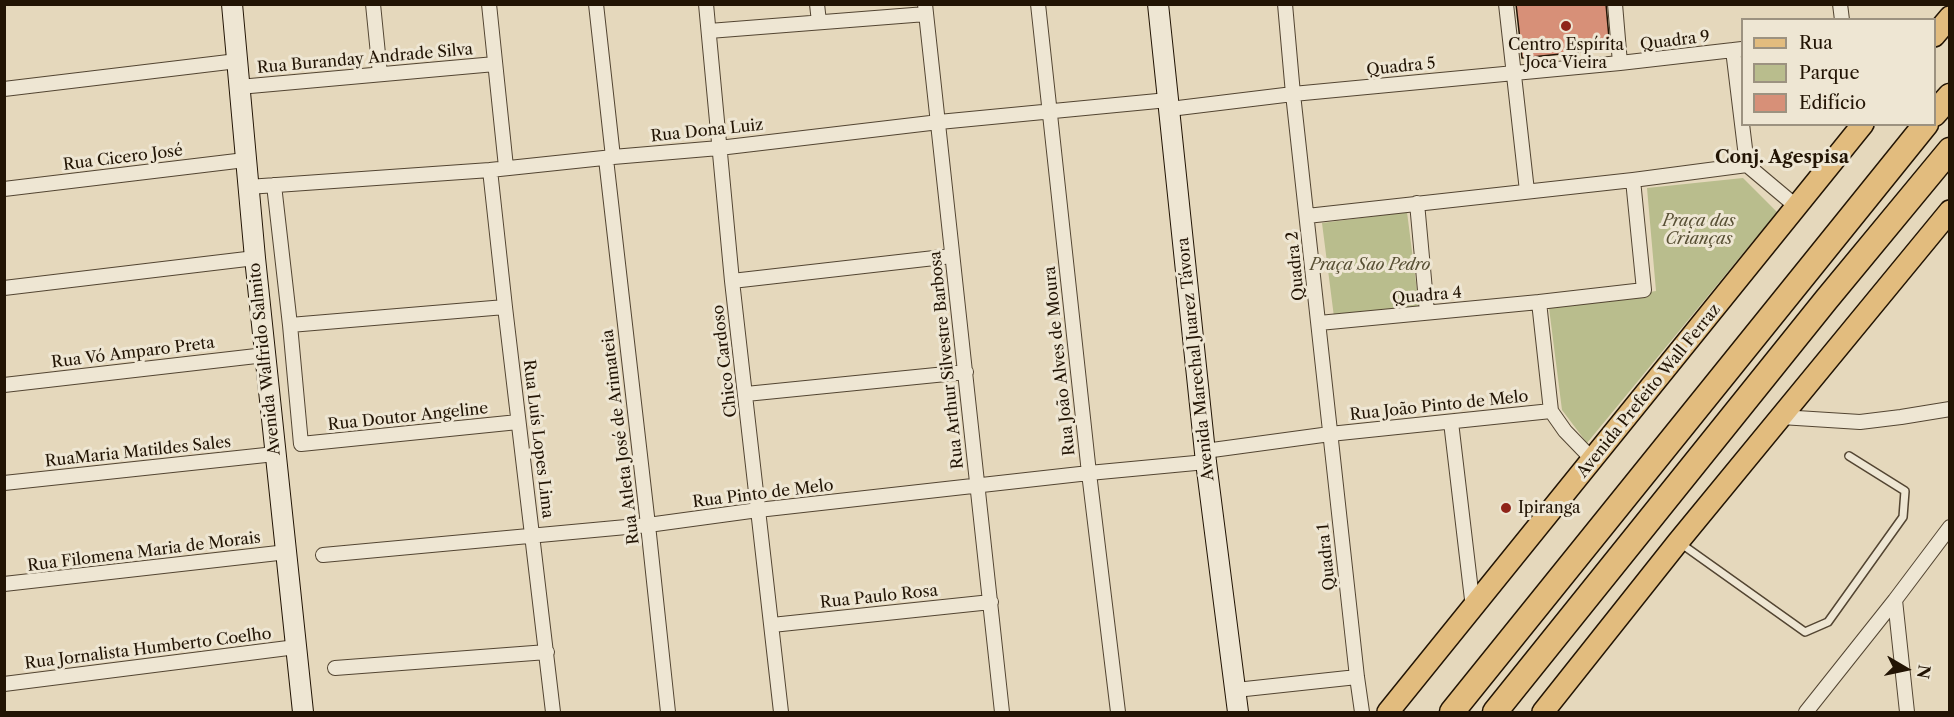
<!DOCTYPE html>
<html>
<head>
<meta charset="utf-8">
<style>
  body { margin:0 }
  #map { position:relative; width:1954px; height:717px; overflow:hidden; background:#e5d8bc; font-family:"Libre Caslon Text",serif }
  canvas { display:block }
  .frame { position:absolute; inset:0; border:6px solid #221404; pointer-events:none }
  .legend { position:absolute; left:1741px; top:18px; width:195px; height:108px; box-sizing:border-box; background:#eee6d3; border:2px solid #9c9280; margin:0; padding:8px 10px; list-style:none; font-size:18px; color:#221404 }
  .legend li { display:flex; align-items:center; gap:12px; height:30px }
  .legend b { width:30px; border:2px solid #9c9280 }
  .north { position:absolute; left:1876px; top:639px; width:60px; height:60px; -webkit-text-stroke:4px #eee6d3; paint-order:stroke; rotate:99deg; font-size:16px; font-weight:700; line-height:24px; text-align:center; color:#221404 }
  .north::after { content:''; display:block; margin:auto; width:21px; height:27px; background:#221404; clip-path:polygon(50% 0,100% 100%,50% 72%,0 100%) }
</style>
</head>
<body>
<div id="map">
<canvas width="1954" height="717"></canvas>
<div class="frame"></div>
<ul class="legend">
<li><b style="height:8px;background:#e2bc7e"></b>Rua</li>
<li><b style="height:16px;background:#b9bd8d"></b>Parque</li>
<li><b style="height:16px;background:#d79078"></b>Edifício</li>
</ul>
<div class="north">N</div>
</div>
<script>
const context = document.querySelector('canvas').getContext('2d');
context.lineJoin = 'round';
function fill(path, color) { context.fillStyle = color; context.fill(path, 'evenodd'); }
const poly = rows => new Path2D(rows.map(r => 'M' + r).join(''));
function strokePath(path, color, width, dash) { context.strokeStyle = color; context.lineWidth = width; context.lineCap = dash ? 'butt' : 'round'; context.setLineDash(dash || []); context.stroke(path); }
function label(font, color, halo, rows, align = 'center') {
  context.font = font + ' "Libre Caslon Text",serif'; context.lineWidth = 6; context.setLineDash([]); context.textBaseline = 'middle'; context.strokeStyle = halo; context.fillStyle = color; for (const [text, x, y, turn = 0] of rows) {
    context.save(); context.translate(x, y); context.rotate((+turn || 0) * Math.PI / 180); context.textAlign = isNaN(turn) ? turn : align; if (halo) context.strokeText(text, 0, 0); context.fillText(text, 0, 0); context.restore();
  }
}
const green = poly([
  [1743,178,1777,212,1587,443,1562,410,1549,308,1656,291,1647,188],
  [1407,212,1419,306,1334,317,1322,223]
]);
const building = poly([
  [1516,4,1606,4,1610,49,1522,58,1516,4]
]);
const lane = poly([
  [1680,543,1805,632,1828,622,1903,517,1905,491,1849,456]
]);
const street = poly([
  [373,4,380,74],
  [489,4,506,167],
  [596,4,613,157],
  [706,4,732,281,781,712],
  [817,4,819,22],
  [925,4,1002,712],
  [1038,4,1089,473,1118,712],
  [1285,4,1293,94,1357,677,1362,712],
  [1506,4,1527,191],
  [1615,4,1620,63],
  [1840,4,1842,20],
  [709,31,926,14],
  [1733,50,1747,165,1797,207],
  [239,87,495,64],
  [4,89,237,61],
  [1170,109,1293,94,1620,63,1742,49],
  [606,159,648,525,668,712],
  [490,170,505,307,553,712],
  [274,185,290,325,301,444,518,422],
  [248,187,490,170,613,157,719,148,939,122,1168,100],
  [4,189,245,160],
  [1417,203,1427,312],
  [1307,216,1633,180,1747,165],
  [732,281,952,256],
  [4,288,255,258],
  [1539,302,1551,411,1565,431,1593,460],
  [1319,323,1539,302,1644,290,1633,180],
  [290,325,505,307],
  [4,385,265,355],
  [746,394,966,372],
  [1781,417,1860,422,1901,417,1950,409],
  [1451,422,1473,608],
  [1205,451,1330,434,1551,411],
  [4,483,275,454],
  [323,555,648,525,758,510,1089,473,1206,462],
  [4,584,287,552],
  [1895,600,1907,712],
  [772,625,991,602],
  [335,668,547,652],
  [4,684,296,647],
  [1236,690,1357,677],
  [1806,712,1895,600,1950,527]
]);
const secondary = poly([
  [232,4,255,258,303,712],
  [1158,4,1206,462,1238,712]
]);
const primary = poly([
  [1934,36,1950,17],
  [1388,712,1863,124],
  [1543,712,1678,542,1950,211]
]);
const highway = poly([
  [1934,114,1950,96],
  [1452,712,1926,124],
  [1495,712,1826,300,1950,150]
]);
const markers = [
  [1566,26,6,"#8f2418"],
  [1506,508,6,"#8f2418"]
];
const streetNames = [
  ["Quadra 9",1675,41,-7],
  ["Rua Buranday Andrade Silva",365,59,-5],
  ["Quadra 5",1401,67,-6],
  ["Rua Dona Luiz",707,131,-6],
  ["Rua Cicero José",123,158,-7],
  ["Quadra 2",1296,266,-96],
  ["Quadra 4",1427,296,-5],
  ["Rua Vó Amparo Preta",133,353,-7],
  ["Avenida Walfrido Salmito",265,359,-96],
  ["Avenida Marechal Juarez Távora",1196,359,-96],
  ["Rua Arthur Silvestre Barbosa",947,360,-96],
  ["Chico Cardoso",725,361,-97],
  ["Rua João Alves de Moura",1060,361,-96],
  ["Avenida Prefeito Wall Ferraz",1649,391,-51],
  ["Rua João Pinto de Melo",1439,406,-6],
  ["Rua Doutor Angeline",408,417,-6],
  ["Rua Atleta José de Arimateia",621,437,-97],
  ["Rua Luís Lopes Lima",538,439,83],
  ["RuaMaria Matildes Sales",138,452,-6],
  ["Rua Pinto de Melo",763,494,-7],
  ["Rua Filomena Maria de Morais",144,552,-7],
  ["Quadra 1",1327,557,-96],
  ["Rua Paulo Rosa",879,597,-6],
  ["Rua Jornalista Humberto Coelho",148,649,-7]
];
const poiNames = [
  ["Centro Espírita",1566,45],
  ["Joca Vieira",1566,63],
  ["Ipiranga",1518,508,"left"]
];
const parkNames = [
  ["Praça das",1699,221],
  ["Crianças",1699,239],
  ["Praça Sao Pedro",1370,265]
];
const neighbourhoodNames = [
  ["Conj. Agespisa",1782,158]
];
fill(green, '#b9bd8d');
fill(building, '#d79078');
strokePath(building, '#221404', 1.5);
strokePath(lane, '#534532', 10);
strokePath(street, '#534532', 16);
strokePath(secondary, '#221404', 22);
strokePath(primary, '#221404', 24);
strokePath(highway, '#221404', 27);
strokePath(lane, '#eee6d3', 7);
strokePath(street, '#eee6d3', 14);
strokePath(secondary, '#eee6d3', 20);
strokePath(primary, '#e2bc7e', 21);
strokePath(highway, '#e2bc7e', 24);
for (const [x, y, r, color] of markers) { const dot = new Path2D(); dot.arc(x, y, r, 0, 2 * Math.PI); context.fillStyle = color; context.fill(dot); strokePath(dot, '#eee6d3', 2); }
label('16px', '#221404', '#eee6d3', streetNames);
label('16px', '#221404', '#eee6d3', poiNames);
label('italic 16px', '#574f34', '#eee6d3', parkNames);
label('bold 18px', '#221404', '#eee6d3', neighbourhoodNames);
</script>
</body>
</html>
